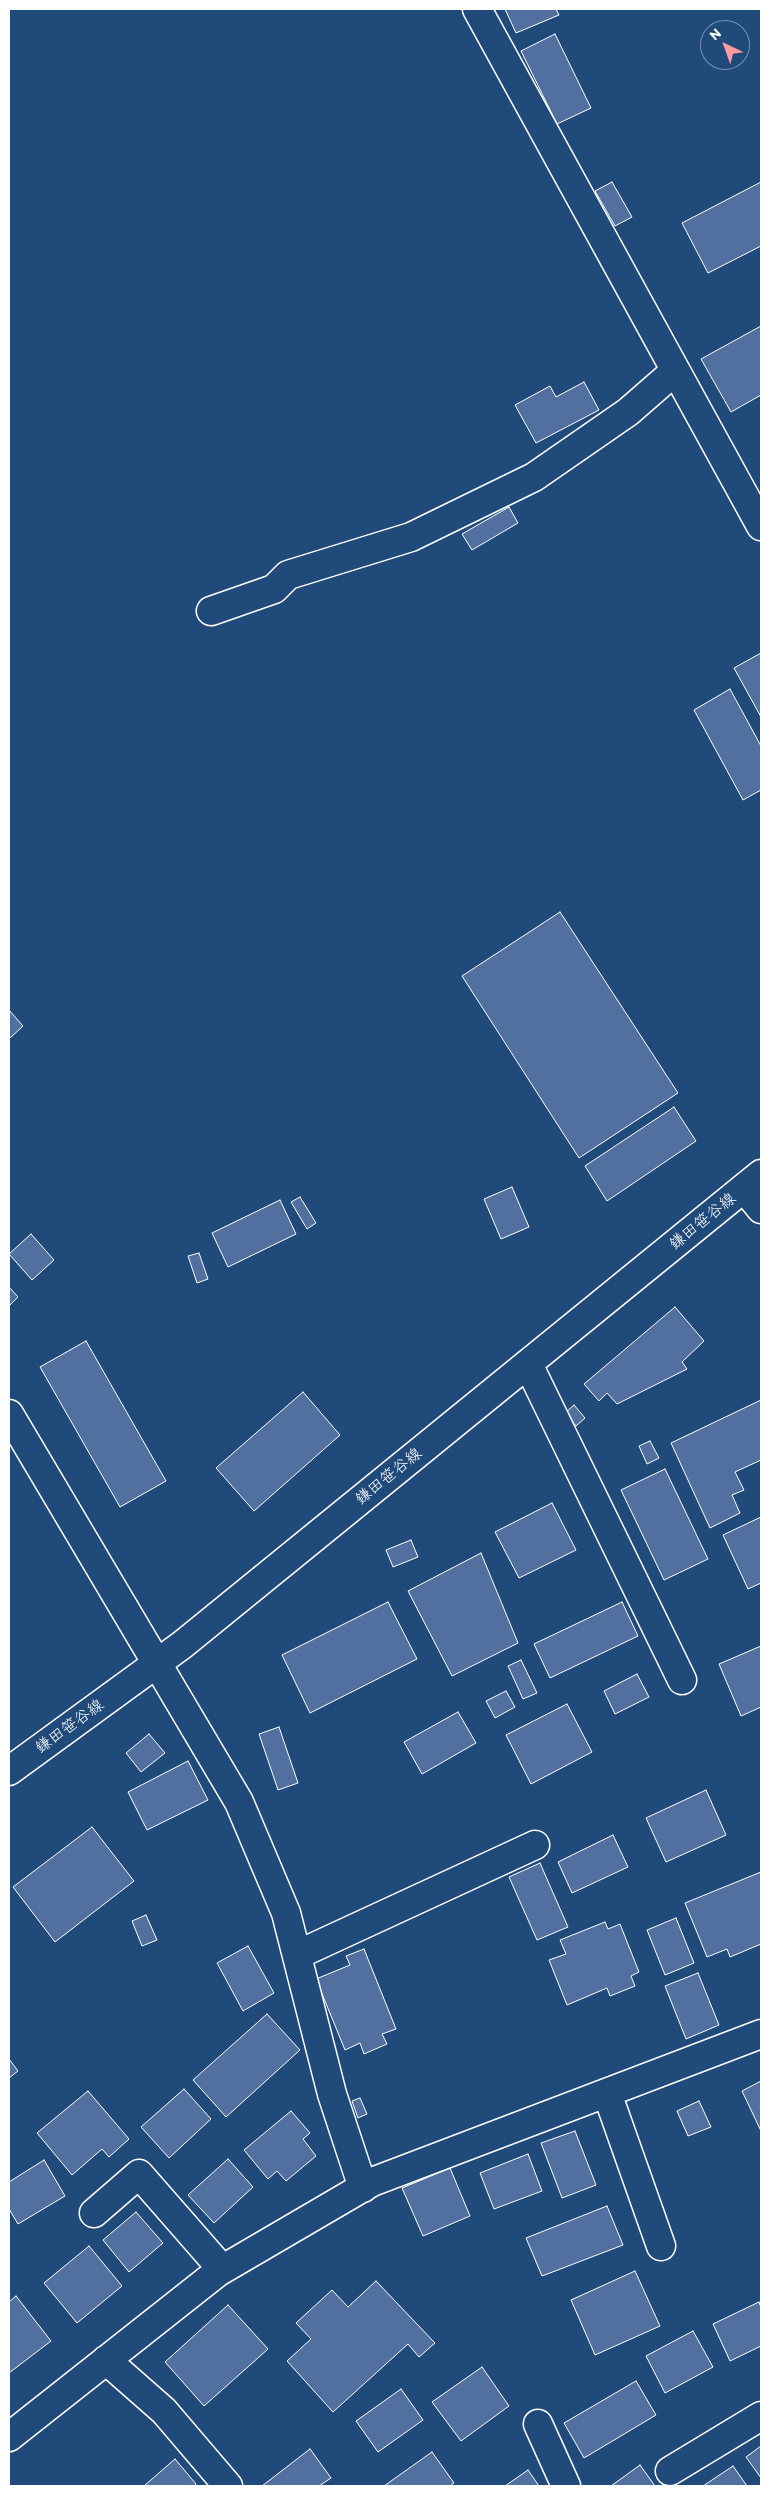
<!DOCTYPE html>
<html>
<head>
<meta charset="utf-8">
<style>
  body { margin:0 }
  #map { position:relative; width:770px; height:2495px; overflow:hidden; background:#1f4a7a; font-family:Itim,sans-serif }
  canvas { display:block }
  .frame { position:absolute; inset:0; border:10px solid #fff; pointer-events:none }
  .north { position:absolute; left:700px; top:20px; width:50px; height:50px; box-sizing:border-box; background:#1f4a7a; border:1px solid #7992af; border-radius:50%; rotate:318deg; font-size:14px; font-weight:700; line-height:20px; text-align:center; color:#fff }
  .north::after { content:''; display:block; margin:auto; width:18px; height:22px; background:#ff9aa2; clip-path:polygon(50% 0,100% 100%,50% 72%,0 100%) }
</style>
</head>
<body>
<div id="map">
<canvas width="770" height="2495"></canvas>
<div class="frame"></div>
<div class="north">N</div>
</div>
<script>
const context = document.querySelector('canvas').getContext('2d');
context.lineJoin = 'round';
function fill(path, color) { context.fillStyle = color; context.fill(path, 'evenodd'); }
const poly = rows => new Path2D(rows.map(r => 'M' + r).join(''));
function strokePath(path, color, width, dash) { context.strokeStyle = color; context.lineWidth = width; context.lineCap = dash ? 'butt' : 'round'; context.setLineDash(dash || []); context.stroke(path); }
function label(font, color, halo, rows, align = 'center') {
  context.font = font + ' Itim,"Klee One",sans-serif'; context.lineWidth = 4; context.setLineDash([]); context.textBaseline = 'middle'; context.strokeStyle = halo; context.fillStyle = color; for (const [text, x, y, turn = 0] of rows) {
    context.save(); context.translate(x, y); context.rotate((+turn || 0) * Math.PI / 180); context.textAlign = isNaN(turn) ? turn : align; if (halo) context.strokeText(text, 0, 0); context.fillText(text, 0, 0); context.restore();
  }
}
const building = poly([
  [505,9,556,9,559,15,516,33,505,9],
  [555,34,591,108,557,124,521,51,555,34],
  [612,182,632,217,615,226,595,191,612,182],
  [761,182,761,246,708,273,682,223,761,182],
  [761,326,761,395,731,412,701,359,761,326],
  [584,382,599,410,536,443,515,405,550,386,556,397,584,382],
  [509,507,518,523,472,550,462,534,509,507],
  [761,653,761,717,734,668,761,653],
  [730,689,761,746,761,790,743,800,694,710,730,689],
  [560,912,678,1093,579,1158,462,976,560,912],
  [9,1010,23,1026,9,1039,9,1010],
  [674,1107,696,1141,607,1201,585,1166,674,1107],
  [512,1187,529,1227,501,1239,484,1199,512,1187],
  [300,1197,316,1223,307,1229,291,1202,300,1197],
  [280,1200,296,1234,228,1267,212,1233,280,1200],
  [31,1234,54,1260,32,1280,9,1254,31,1234],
  [199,1253,208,1279,197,1283,188,1256,199,1253],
  [9,1287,18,1297,9,1306,9,1287],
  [675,1307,704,1341,682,1362,687,1369,617,1404,607,1393,599,1401,584,1384,675,1307],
  [86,1341,166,1481,120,1507,40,1367,86,1341],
  [303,1392,340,1435,254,1511,216,1468,303,1392],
  [761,1400,761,1460,735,1472,744,1490,732,1495,740,1513,710,1528,671,1443,761,1400],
  [574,1405,585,1418,576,1426,565,1413,574,1405],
  [650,1441,659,1458,647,1464,639,1446,650,1441],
  [665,1469,708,1559,664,1580,621,1490,665,1469],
  [552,1503,576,1550,519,1578,495,1532,552,1503],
  [761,1517,761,1583,748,1589,723,1535,761,1517],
  [411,1540,418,1557,393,1567,386,1550,411,1540],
  [481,1553,518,1643,452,1676,408,1591,481,1553],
  [388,1602,417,1659,310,1713,282,1655,388,1602],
  [622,1602,638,1636,550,1678,534,1644,622,1602],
  [761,1646,761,1707,741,1716,719,1664,761,1646],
  [521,1660,537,1693,523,1699,508,1666,521,1660],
  [637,1674,649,1697,615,1714,604,1691,637,1674],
  [506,1691,515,1707,495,1718,486,1701,506,1691],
  [567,1704,592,1752,531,1784,506,1735,567,1704],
  [458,1712,476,1743,422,1774,404,1742,458,1712],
  [279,1727,298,1783,278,1790,259,1734,279,1727],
  [149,1734,165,1753,141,1772,126,1753,149,1734],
  [188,1761,208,1800,147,1830,128,1792,188,1761],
  [706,1790,726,1835,666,1862,646,1818,706,1790],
  [92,1827,134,1881,55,1942,13,1887,92,1827],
  [613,1835,628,1867,572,1893,558,1862,613,1835],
  [540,1863,568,1927,537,1940,509,1877,540,1863],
  [761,1872,761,1944,730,1957,727,1949,707,1957,685,1903,761,1872],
  [146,1915,157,1940,142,1946,132,1921,146,1915],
  [676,1918,694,1963,665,1975,647,1930,676,1918],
  [605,1922,608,1929,620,1924,639,1972,631,1976,635,1986,610,1996,607,1988,567,2005,549,1960,566,1954,560,1940,605,1922],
  [248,1946,274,1993,243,2011,217,1963,248,1946],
  [364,1949,396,2029,382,2034,387,2044,364,2054,360,2043,345,2050,316,1979,350,1965,346,1956,364,1949],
  [698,1973,719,2025,686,2039,665,1986,698,1973],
  [267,2014,300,2050,226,2117,193,2080,267,2014],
  [9,2059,18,2071,9,2078,9,2059],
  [761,2081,761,2131,742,2091,761,2081],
  [184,2089,211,2119,169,2158,141,2127,184,2089],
  [88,2091,129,2139,109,2157,102,2149,72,2175,37,2133,88,2091],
  [360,2098,367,2114,358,2118,352,2101,360,2098],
  [699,2101,711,2127,688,2136,677,2111,699,2101],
  [291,2111,310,2133,303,2139,316,2156,286,2181,277,2171,268,2179,244,2150,291,2111],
  [575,2131,596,2185,562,2198,541,2143,575,2131],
  [528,2154,542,2191,494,2209,480,2173,528,2154],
  [228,2159,253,2187,214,2223,188,2195,228,2159],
  [44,2160,65,2196,18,2224,9,2209,9,2182,44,2160],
  [450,2168,470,2216,423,2236,402,2188,450,2168],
  [607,2206,623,2245,542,2276,526,2238,607,2206],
  [136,2212,163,2243,129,2272,103,2240,136,2212],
  [89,2246,122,2286,77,2323,44,2283,89,2246],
  [635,2271,660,2326,595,2355,571,2300,635,2271],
  [376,2281,435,2343,419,2357,408,2344,333,2412,287,2361,311,2339,296,2323,332,2290,348,2307,376,2281],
  [16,2296,51,2341,9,2373,9,2302,16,2296],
  [759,2302,761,2308,761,2346,730,2361,713,2324,759,2302],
  [228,2305,268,2349,204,2406,165,2362,228,2305],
  [693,2331,713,2367,665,2393,646,2356,693,2331],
  [482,2367,509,2406,461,2441,432,2402,482,2367],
  [636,2381,656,2415,584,2458,564,2423,636,2381],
  [401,2389,423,2420,378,2452,356,2421,401,2389],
  [761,2446,761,2478,746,2457,761,2446],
  [310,2449,331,2478,319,2486,262,2486,310,2449],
  [432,2452,454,2483,450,2486,384,2486,432,2452],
  [175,2459,196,2484,194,2486,144,2486,175,2459],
  [640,2465,655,2486,611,2486,640,2465],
  [733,2466,747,2486,703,2486,733,2466],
  [528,2470,539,2486,505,2486,528,2470]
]);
const street = poly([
  [477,9,761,526],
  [211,611,274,589,288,575,411,537,534,477,628,412,675,371],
  [744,1188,761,1209],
  [528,1364,682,1680],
  [9,1414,239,1802,286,1913,332,2094,363,2188],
  [297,1955,535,1845],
  [607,2093,661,2246],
  [94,2213,139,2174,222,2269],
  [106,2360,164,2411,228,2486],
  [538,2424,566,2486],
  [9,2437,218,2272,372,2182,761,2034],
  [670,2471,761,2416]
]);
const secondary = poly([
  [9,1771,182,1645,761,1174]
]);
const streetNames = [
  ["鎌田笹谷線",703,1222,-39],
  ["鎌田笹谷線",389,1477,-39],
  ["鎌田笹谷線",70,1727,-36]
];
fill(building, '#5170a0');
strokePath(building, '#fff', 1);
strokePath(street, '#fff', 31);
strokePath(secondary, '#fff', 31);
strokePath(street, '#1f4a7a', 28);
strokePath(secondary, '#1f4a7a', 28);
label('16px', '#fff', '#1f4a7a', streetNames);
</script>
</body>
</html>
